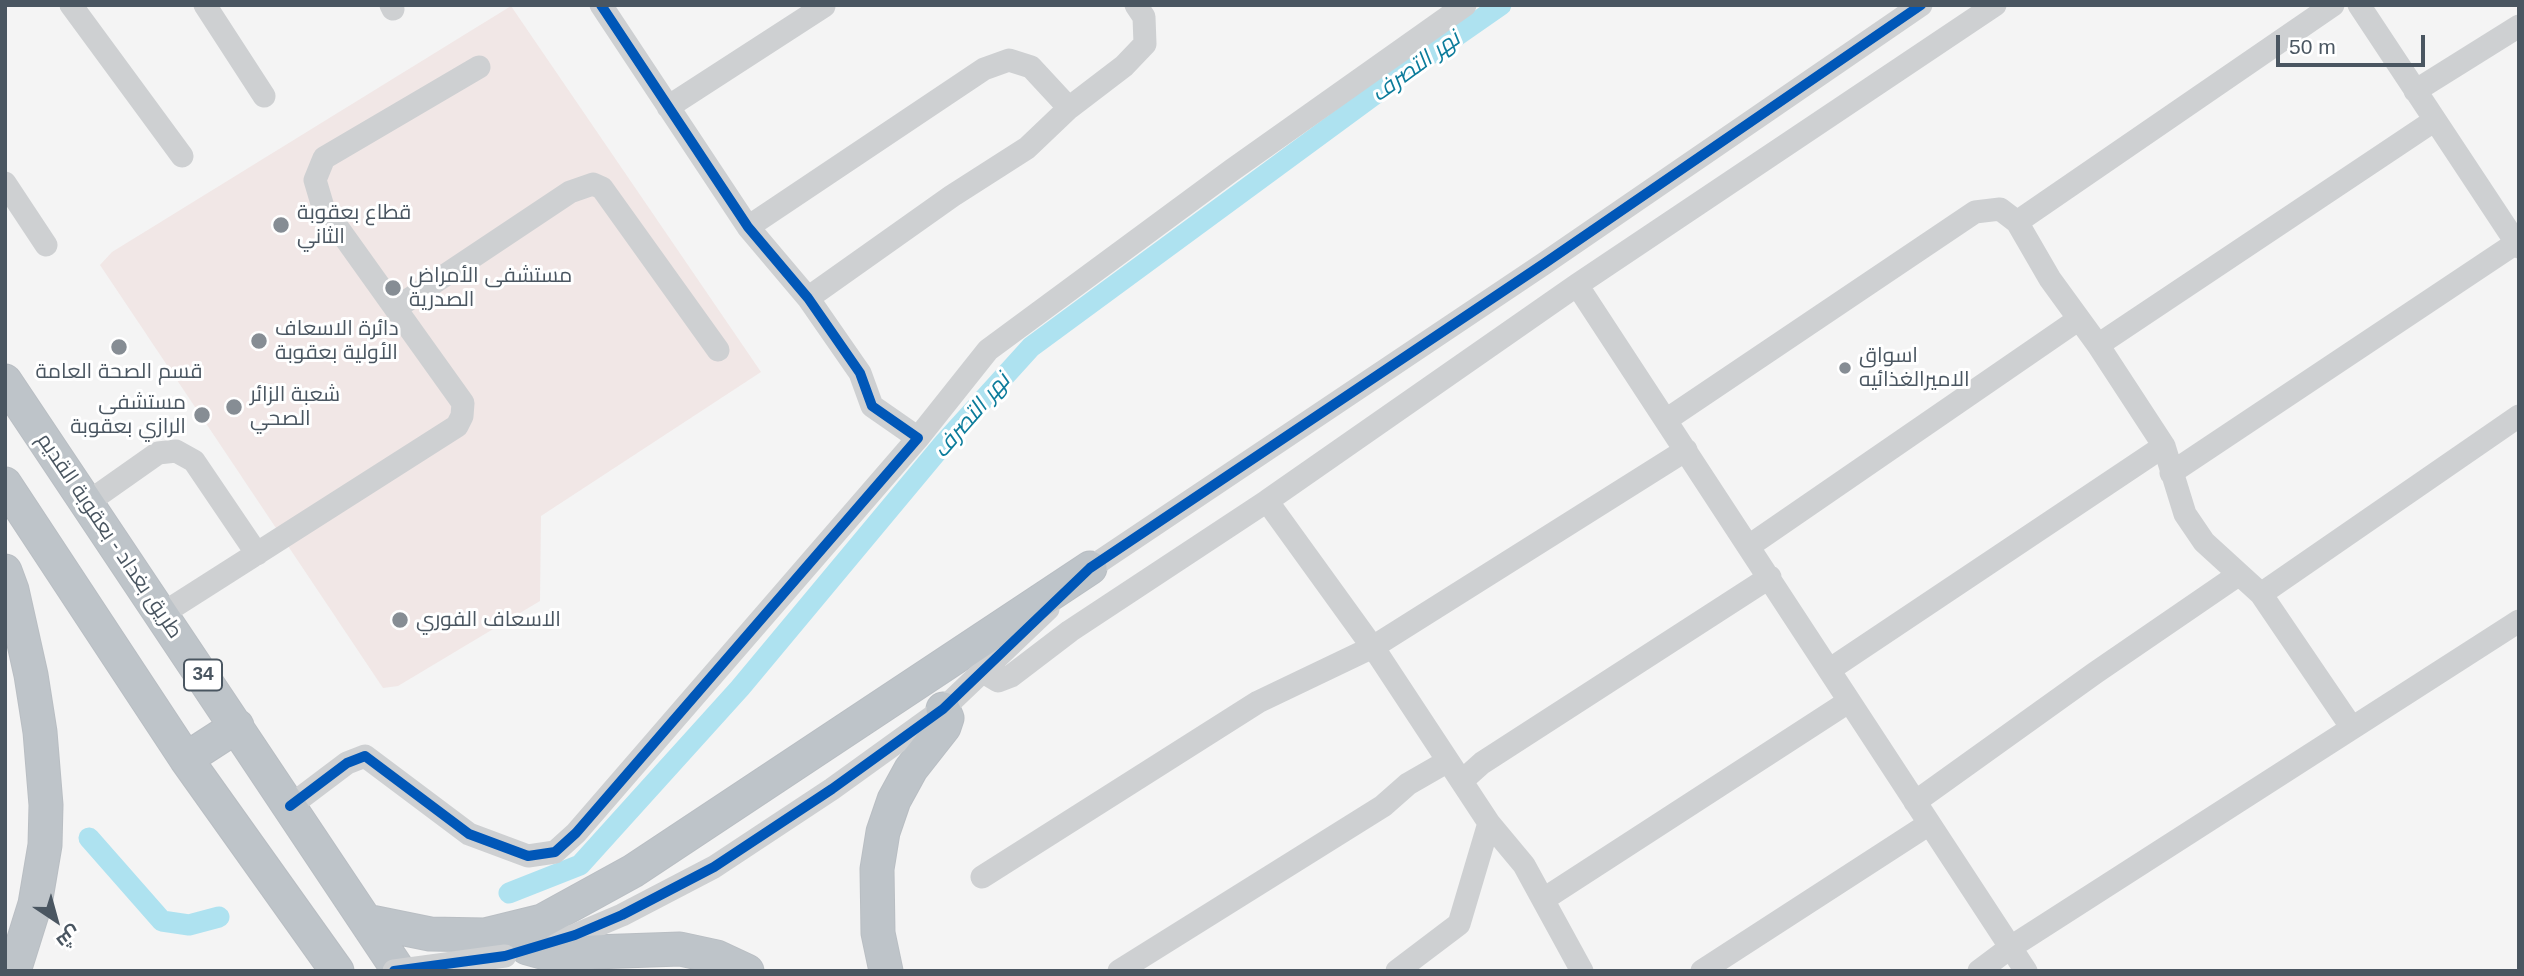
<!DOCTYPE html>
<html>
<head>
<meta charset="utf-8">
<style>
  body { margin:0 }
  #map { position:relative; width:2524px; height:976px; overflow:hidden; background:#f4f4f4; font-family:Arial,Cairo,sans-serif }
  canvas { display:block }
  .frame { position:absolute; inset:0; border:7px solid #4a5661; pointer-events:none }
  .north { position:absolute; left:21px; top:885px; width:70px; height:70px; -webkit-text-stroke:5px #fff; paint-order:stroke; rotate:144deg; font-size:19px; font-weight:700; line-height:28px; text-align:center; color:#4a5661 }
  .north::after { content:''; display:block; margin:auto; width:24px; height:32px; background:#4a5661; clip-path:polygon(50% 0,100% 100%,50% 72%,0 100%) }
  .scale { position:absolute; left:2276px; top:35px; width:149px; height:32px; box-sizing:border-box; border:4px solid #4a5661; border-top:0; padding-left:9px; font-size:21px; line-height:24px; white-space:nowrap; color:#4a5661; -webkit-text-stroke:5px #fff; paint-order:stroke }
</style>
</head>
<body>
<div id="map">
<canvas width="2524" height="976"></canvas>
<div class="frame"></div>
<div class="north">ش</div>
<div class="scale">50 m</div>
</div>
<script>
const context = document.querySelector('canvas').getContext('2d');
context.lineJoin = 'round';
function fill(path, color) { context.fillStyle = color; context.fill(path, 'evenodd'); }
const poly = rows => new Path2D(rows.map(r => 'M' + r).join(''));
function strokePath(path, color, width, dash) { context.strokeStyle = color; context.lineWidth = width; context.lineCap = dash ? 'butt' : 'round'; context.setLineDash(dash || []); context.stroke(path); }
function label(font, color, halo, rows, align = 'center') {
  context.font = font + ' Arial,Cairo,sans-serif'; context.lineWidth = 6; context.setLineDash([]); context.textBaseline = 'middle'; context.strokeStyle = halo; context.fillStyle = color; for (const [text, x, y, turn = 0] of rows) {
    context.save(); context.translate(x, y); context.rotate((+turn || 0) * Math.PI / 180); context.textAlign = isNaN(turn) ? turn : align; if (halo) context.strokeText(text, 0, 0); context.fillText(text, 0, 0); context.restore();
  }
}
const medical = poly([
  [511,6,761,372,541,516,540,601,398,686,383,688,100,265,112,252]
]);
const canal = poly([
  [89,838,162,921,189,925,219,917],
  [509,893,580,865,740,688,945,442,1031,347,1412,67,1501,5]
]);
const minor = poly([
  [71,5,182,156],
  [205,5,264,96],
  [391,5,393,9],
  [2359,5,2519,247],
  [2415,91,2519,26],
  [668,107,824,6],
  [5,183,46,245],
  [2017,222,2333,5],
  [748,227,984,69,1009,60,1031,67,1069,108],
  [1577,285,2026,971],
  [808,298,952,196,1027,148,1069,108,1124,66,1145,44,1144,17,1136,5],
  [396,308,570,192,593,184,602,188,718,350],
  [2098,345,2435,120],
  [1666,420,1975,212,2000,209,2017,222,2050,279,2098,345,2164,446,2185,514,2204,542,2261,594,2352,728],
  [918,438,988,350,1232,170,1465,5],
  [2171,473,2516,243],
  [1267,501,1379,656,1489,823,1524,865,1582,971],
  [87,503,158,453,176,451,194,461,257,554],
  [1749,546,2079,319],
  [1080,578,1090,568,1545,263,1921,5],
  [2261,594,2519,416],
  [162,614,457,426,462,416,463,403,323,207,315,180,324,158,479,67],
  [1829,670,2164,446],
  [983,672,998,681,1011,676,1070,631,1267,501,1577,285,1995,5],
  [1463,780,1482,763,1770,577],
  [1915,802,2095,673,2238,575],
  [290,806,347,763,365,756,469,834,528,856,555,852,576,833,918,438,872,406,860,373,808,298,748,227,601,5],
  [982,877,1258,702,1373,647,1686,450],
  [1544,899,1848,702],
  [534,946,575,935,622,915,714,867,832,789,943,709,1048,609],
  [1119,971,1383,806,1408,784,1448,761],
  [1397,971,1459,924,1489,823],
  [1702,971,1929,824],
  [1979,971,2011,947,2519,621]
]);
const highway = poly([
  [5,381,399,971],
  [5,484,186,759,337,971],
  [5,571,12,590,31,675,40,732,46,805,45,845,35,904,14,971],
  [186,759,237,726],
  [366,921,430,934,485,935,542,921,633,871,1090,568],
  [527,948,556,956,594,952,680,949,717,957,747,971],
  [886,971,878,933,877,869,883,832,894,800,911,769,944,727,947,718,943,709]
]);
const minorBridge = poly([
  [394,971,505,956]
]);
const cycleway = poly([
  [290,806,347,763,365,756,469,834,528,856,555,852,576,833,918,438,872,406,860,373,808,298,748,227,601,5],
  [394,971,505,956,575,935,622,915,714,867,832,789,943,709,1090,568,1545,263,1921,5]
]);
const markers = [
  [281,225,9,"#868d94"],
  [393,288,9,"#868d94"],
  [259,341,9,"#868d94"],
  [119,347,9,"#868d94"],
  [1845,368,7,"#868d94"],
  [234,407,9,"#868d94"],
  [202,415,9,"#868d94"],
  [400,620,9,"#868d94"]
];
const shields = [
  [203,675,38]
];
const shieldNames = [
  ["34",203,675]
];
const poiNames = [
  ["قطاع بعقوبة",297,213],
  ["الثاني",297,237],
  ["مستشفى الأمراض",409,276],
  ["الصدرية",409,300],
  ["دائرة الاسعاف",275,329],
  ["الأولية بعقوبة",275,353],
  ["اسواق",1859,356],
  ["الاميرالغذائيه",1859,380],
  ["قسم الصحة العامة",119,372,"center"],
  ["شعبة الزائر",250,395],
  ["الصحي",250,419],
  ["مستشفى",186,403,"right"],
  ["الرازي بعقوبة",186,427,"right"],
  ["الاسعاف الفوري",416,620]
];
const streetNames = [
  ["طريق بغداد - بعقوبة القديم",109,536,56]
];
const waterNames = [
  ["نهر التصرف",1416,67,-36],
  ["نهر التصرف",972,416,-49]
];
fill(medical, '#f1e7e6');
strokePath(canal, '#aee2f0', 21);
strokePath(highway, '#b9bec3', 35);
strokePath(minor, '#ced0d2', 23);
strokePath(highway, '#bec4c9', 33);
strokePath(minorBridge, '#ced0d2', 23);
strokePath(cycleway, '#0057b8', 10);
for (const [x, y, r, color] of markers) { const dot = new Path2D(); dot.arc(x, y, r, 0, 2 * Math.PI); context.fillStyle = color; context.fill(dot); strokePath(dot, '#fff', 2.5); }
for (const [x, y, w] of shields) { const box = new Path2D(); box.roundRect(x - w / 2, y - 15.5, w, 31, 5); context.fillStyle = '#fff'; context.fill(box); strokePath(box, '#4a5661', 2); }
label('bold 19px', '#4a5661', null, shieldNames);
label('21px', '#4a5661', '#fff', poiNames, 'left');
label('21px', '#4a5661', '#fff', streetNames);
label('italic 23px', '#0c7c9b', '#fff', waterNames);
</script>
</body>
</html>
